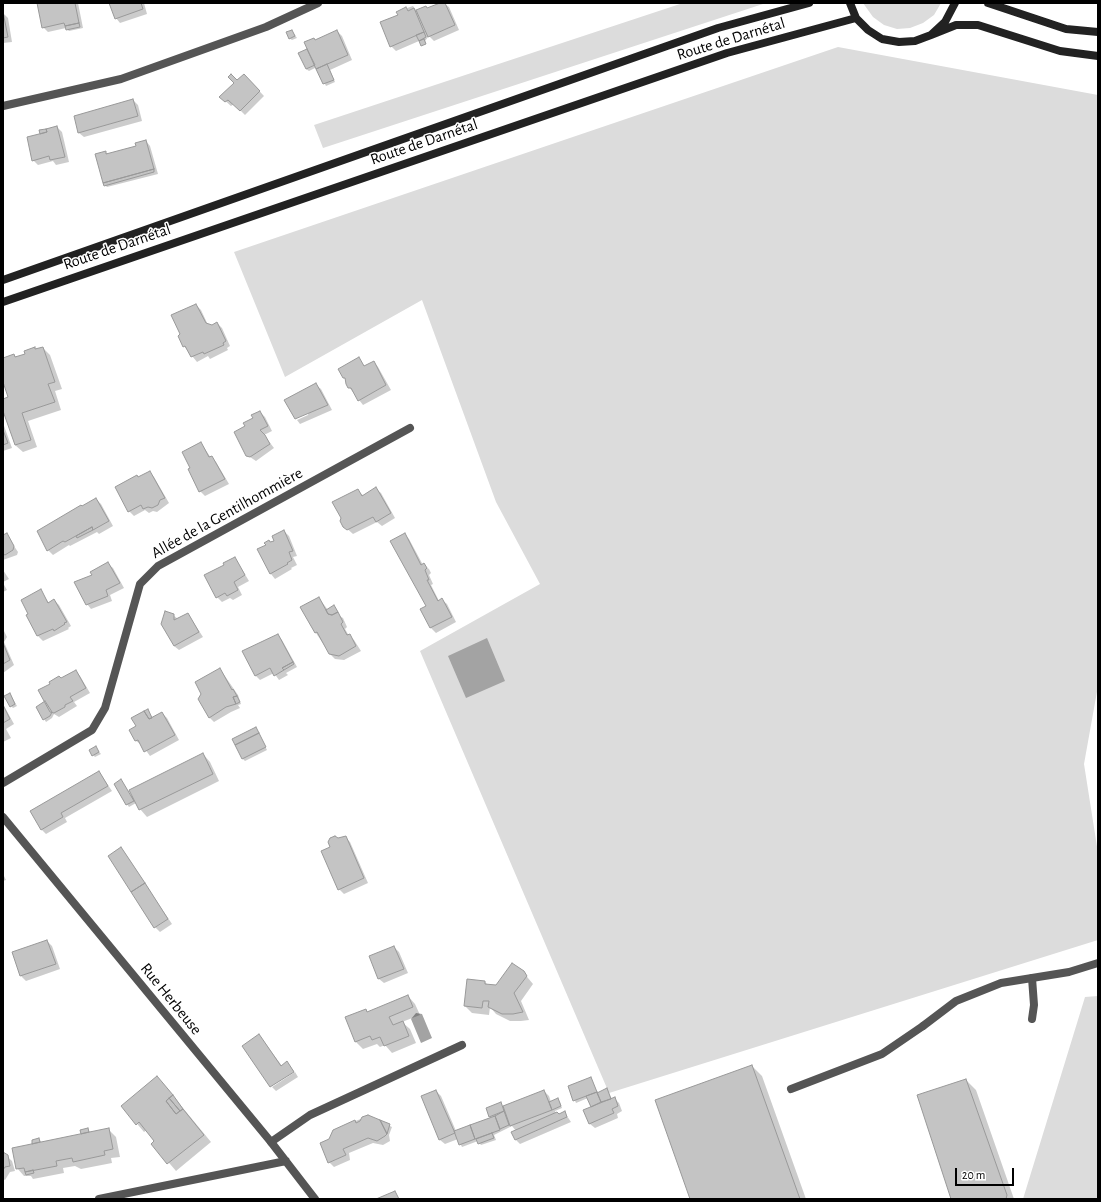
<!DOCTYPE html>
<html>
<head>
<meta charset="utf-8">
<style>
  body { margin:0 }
  #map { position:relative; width:1101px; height:1202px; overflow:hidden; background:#fff; font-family:"Alegreya Sans",sans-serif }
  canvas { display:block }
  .frame { position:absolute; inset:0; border:4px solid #000; pointer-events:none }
  .scale { position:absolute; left:955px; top:1168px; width:59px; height:18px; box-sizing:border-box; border:2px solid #000; border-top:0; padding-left:5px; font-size:12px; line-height:14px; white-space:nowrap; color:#000; -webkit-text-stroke:3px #fff; paint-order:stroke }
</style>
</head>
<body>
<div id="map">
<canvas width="1101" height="1202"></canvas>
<div class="frame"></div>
<div class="scale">20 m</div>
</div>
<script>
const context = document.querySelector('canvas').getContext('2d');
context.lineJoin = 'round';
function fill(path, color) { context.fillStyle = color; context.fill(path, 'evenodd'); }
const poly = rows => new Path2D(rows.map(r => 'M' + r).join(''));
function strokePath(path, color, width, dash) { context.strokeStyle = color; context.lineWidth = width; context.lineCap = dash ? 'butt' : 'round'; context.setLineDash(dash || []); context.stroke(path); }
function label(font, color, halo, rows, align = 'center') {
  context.font = font + ' "Alegreya Sans",sans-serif'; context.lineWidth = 3; context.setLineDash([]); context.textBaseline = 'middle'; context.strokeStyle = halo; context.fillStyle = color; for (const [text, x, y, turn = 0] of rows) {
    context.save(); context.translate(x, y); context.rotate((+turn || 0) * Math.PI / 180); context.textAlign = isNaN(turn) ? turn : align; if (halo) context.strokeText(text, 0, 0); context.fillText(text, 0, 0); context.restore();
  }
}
const green = poly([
  [683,3,766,3,323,148,314,125],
  [863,3,941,3,934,15,923,23,910,28,897,29,884,25,873,17],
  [838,47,1098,95,1098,686,1084,764,1098,853,1098,940,609,1093,420,651,540,584,496,502,422,300,285,377,234,252],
  [1098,996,1098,1199,1023,1199,1085,997]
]);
const water = poly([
  [487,638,505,681,466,698,448,656],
  [416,1013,422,1014,432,1038,421,1043,411,1019]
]);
const shadow = poly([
  [42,3,78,3,83,28,69,31,66,28,48,32,43,27],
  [110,3,144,3,147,14,120,23,116,18],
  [443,3,449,7,459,30,434,41,429,36,425,41,426,43,421,45,419,41,396,51,391,46,399,15,407,8,413,6,419,14,426,7,428,9],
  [3,13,8,18,12,42,3,43],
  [292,31,297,38,292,40,289,38],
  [337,31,342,36,352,60,330,70,335,82,326,86,317,67,309,71,306,69,307,50,310,53,315,41],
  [244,75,264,96,245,115,234,104,231,106,221,97],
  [133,100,138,105,142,121,84,137,79,133],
  [57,127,62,132,69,162,56,165,53,161,38,165,33,160,42,134],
  [146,141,150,146,158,174,107,187,105,185,105,152,108,154,137,147],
  [196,305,201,310,208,325,212,326,217,323,222,328,230,346,227,348,228,350,210,359,208,356,197,362,184,346],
  [43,348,50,355,62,389,55,391,61,410,28,421,37,447,23,452,15,445,3,408,3,400,9,398,3,379,3,363,14,355,17,358],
  [359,359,365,367,374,362,378,367,391,390,363,405,349,387,340,369],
  [316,385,321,389,332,410,300,424,297,420,308,415],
  [260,412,265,417,272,431,264,435,274,448,256,461,247,455,254,418],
  [3,423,12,448,3,451],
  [201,443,211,458,216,462,229,484,205,496,200,491,192,468],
  [149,472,154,477,169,503,157,512,153,511,149,513,145,510,134,516,129,511,139,478],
  [376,489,381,493,395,518,382,526,377,522,353,534,344,526,358,491,364,496],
  [96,499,101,504,113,526,99,534,97,532,70,546,69,545,53,555,48,550,82,507],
  [284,531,289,536,297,556,293,557,297,565,291,568,292,569,275,579,271,574,259,550,276,541],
  [6,534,18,552,17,555,3,560,3,536],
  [405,535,409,539,423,565,429,569,431,573,429,575,433,584,431,585,439,601,442,600,447,604,456,622,436,633,431,628,422,610,428,607],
  [235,558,249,581,238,587,242,595,233,600,230,598,222,602,217,597,226,566],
  [108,564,113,568,124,588,110,595,112,601,91,609,87,604,93,575],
  [3,570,9,579,3,582],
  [3,583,7,590,3,592],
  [40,590,49,603,54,600,59,605,71,626,68,628,69,629,43,641,38,636,27,616,29,614],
  [319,598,328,610,343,618,347,627,345,629,349,636,354,640,361,651,344,660,335,659,330,654,316,633],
  [188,614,203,637,179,650,174,646,173,615,178,619],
  [3,629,7,637,4,642,14,665,3,673],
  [278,635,282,640,297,667,286,673,288,675,279,680,274,673,260,680,256,676,243,651],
  [220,669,238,695,241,704,238,705,240,708,231,712,214,722,209,717],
  [76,671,80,676,90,693,74,702,77,706,59,717,54,714,52,718,46,722,37,707,46,702,61,679],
  [10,694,17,706,13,708,11,706],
  [3,704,14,724,6,729,11,738,3,742],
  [148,711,153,718,162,713,167,718,179,740,150,756,142,745,136,741,137,726],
  [256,728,267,750,245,761,242,758],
  [96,748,101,754,95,757,93,755],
  [203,754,210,762,219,781,147,817,140,809,136,803,129,807,127,804,123,783,131,796],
  [99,772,112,791,65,818,67,822,46,834,41,829],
  [345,837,350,842,368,883,344,894,339,889,332,848,338,840],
  [121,848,172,924,160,932,155,927],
  [3,874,6,880,3,881],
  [47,941,52,946,60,969,26,981,21,976,13,953],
  [394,947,399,952,408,973,384,983,379,979],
  [523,972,533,984,521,1001,529,1020,521,1021,510,1021,496,1014,490,1007,489,1015,472,1013,465,1006,485,982,488,985,496,986],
  [408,996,415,1004,420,1015,402,1022,410,1029,416,1043,392,1053,385,1045,380,1047,377,1044,363,1049,356,1042,346,1018,366,1010,368,1013],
  [259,1035,282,1066,287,1063,294,1071,271,1086],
  [752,1066,762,1076,806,1199,692,1199],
  [295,1072,298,1077,276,1091,272,1087],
  [590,1078,598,1094,607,1089,612,1099,614,1098,619,1103,622,1111,617,1114,618,1118,595,1128,590,1124,593,1108,588,1098,576,1103,569,1086],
  [966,1080,976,1090,1014,1199,952,1199],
  [164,1085,211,1142,176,1171,153,1144,156,1141,147,1130,144,1132,122,1106],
  [436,1091,441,1096,456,1131,490,1118,487,1109,501,1103,503,1107,544,1091,549,1096,551,1102,558,1100,560,1102,562,1108,555,1111,556,1114,559,1115,565,1113,571,1122,520,1144,516,1140,516,1131,512,1126,494,1135,496,1140,481,1145,478,1141,462,1147,458,1139,445,1144,440,1140,422,1096],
  [368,1116,392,1127,389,1135,390,1141,383,1145,373,1143,349,1153,350,1160,334,1167,329,1162,330,1140,333,1130],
  [88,1129,90,1133,108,1129,116,1137,120,1157,111,1158,112,1163,81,1169,75,1166,63,1168,64,1173,33,1179,31,1176,24,1176,17,1168,33,1145,33,1141,39,1139,42,1143,84,1134],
  [3,1153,12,1161,15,1171,10,1172,5,1180,3,1179]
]);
const building = poly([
  [37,3,75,3,79,23,65,26,64,23,42,28,37,3],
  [109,3,141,3,143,9,115,19,109,3],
  [440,3,445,3,455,25,428,37,416,10,426,6,427,8,440,3],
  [406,7,408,11,414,8,424,32,390,47,380,22,398,15,396,12,406,7],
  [3,12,8,37,3,38,3,12],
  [79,23,80,27,66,30,65,26,79,23],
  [292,30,295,36,289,39,286,32,292,30],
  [337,30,348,55,316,69,304,42,314,38,315,40,337,30],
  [424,32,426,37,419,41,416,35,424,32],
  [424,39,426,44,421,46,419,41,424,39],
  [307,49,315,65,306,69,298,53,307,49],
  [327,64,334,80,323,84,316,69,327,64],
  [231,74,237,80,244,74,260,91,240,111,228,100,225,102,219,97,234,83,228,77,231,74],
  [133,99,138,116,78,133,74,116,133,99],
  [57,126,65,157,50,160,49,156,32,161,27,137,47,132,46,129,57,126],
  [46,129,47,132,40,134,39,130,46,129],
  [146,140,154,169,103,183,95,154,106,151,106,154,136,146,135,143,146,140],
  [154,169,154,172,104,186,103,183,154,169],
  [196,304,206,323,212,325,217,322,226,341,223,343,224,345,204,354,203,352,191,357,185,346,183,347,178,336,180,334,171,315,196,304],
  [35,347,35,349,43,347,55,382,48,384,55,402,22,413,31,440,15,445,3,411,3,399,8,397,3,382,3,358,14,354,15,357,25,354,24,351,35,347],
  [359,357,364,366,374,361,386,385,358,401,351,388,348,388,346,384,345,378,343,378,338,369,359,357],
  [316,383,328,405,295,419,284,400,316,383],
  [260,411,268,426,260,430,265,435,270,444,250,457,246,456,234,432,245,426,243,423,253,418,251,415,260,411],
  [3,430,8,443,3,445,3,430],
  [201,442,209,457,212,456,225,479,199,492,188,469,190,468,182,452,201,442],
  [150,471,165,498,160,500,158,505,152,508,148,507,143,509,141,505,128,512,115,487,137,475,138,477,150,471],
  [376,487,391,513,376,522,373,517,347,530,343,527,340,521,341,518,332,502,358,489,362,496,376,487],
  [96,498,109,521,93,530,92,527,65,542,63,541,47,551,37,531,81,505,82,506,96,498],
  [92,527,93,530,77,538,76,536,92,527],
  [284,530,293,551,289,552,292,560,287,563,288,564,270,574,257,549,266,545,264,543,269,540,270,542,274,541,272,536,284,530],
  [7,533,14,546,13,550,5,555,3,554,3,535,7,533],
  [405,533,421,565,424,563,427,568,425,570,429,580,427,580,438,601,442,598,452,617,430,628,420,609,426,606,390,541,405,533],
  [235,557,245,575,234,582,238,590,227,596,225,593,216,598,204,575,224,565,223,563,235,557],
  [108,562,120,583,106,590,108,596,86,605,74,582,92,575,90,572,108,562],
  [41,589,48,603,54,599,67,622,64,623,65,624,54,631,53,629,37,636,26,615,28,614,21,600,41,589],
  [319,597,328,614,332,615,338,612,343,622,341,624,347,635,350,634,356,646,339,656,329,654,317,632,315,633,300,607,319,597],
  [334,605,338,612,332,615,328,614,326,610,334,605],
  [165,611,174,614,174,620,188,613,199,632,174,646,161,624,165,611],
  [278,634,293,662,282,668,284,670,274,676,270,668,255,676,242,651,278,634],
  [3,643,10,660,3,664,3,643],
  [293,662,294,664,284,670,282,668,293,662],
  [220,668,232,690,233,689,237,696,233,697,236,704,226,707,209,718,198,699,201,694,195,682,220,668],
  [76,670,86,688,70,697,73,701,65,705,65,707,54,713,50,712,38,690,50,684,49,682,59,676,61,678,76,670],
  [10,693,15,704,10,707,4,696,10,693],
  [237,696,240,702,236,704,233,697,237,696],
  [45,701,52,712,50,716,43,720,36,707,45,701],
  [3,705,10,719,3,723,3,705],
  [148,709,152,718,149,719,144,711,148,709],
  [144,711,149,719,162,712,175,735,144,752,138,740,135,741,129,730,136,726,131,718,144,711],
  [256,727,259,733,235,745,232,739,256,727],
  [259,733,266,747,242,759,235,745,259,733],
  [96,746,99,752,92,756,89,750,96,746],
  [203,753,213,774,139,810,129,790,203,753],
  [99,771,108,786,61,813,63,817,41,830,30,811,99,771],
  [121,779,134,801,126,805,114,784,121,779],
  [335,836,338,838,346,836,364,878,338,890,321,851,330,847,328,842,330,838,335,836],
  [121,847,145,883,131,892,108,856,121,847],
  [145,883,168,919,154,928,131,892,145,883],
  [47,940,56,964,20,976,12,952,47,940],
  [394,946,404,969,378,979,369,956,394,946],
  [512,963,524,971,527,976,514,993,523,1012,513,1014,502,1014,488,1007,489,1001,483,1001,482,1008,464,1006,467,979,485,981,485,984,496,985,512,963],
  [408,995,413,1007,389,1017,393,1025,403,1021,409,1036,384,1046,380,1037,372,1040,370,1036,355,1042,345,1017,366,1009,367,1012,408,995],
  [259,1034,281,1066,287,1061,294,1072,270,1087,242,1046,259,1034],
  [752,1065,800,1199,690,1199,655,1100,752,1065],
  [157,1076,173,1095,166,1101,176,1114,183,1109,204,1135,167,1164,151,1144,154,1141,139,1122,136,1125,121,1106,157,1076],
  [591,1077,597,1092,573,1101,568,1086,591,1077],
  [966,1079,1007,1195,1006,1199,951,1199,917,1095,966,1079],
  [607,1088,611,1099,601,1102,597,1093,607,1088],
  [436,1090,455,1133,439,1140,421,1096,436,1090],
  [544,1090,552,1110,510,1126,503,1106,544,1090],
  [597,1092,601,1102,591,1107,586,1096,597,1092],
  [173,1095,183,1109,180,1111,169,1098,173,1095],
  [615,1097,618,1106,612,1109,614,1113,589,1124,583,1110,615,1097],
  [169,1098,180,1111,176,1114,166,1101,169,1098],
  [558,1098,561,1106,552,1110,549,1102,558,1098],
  [501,1102,504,1111,489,1117,486,1108,501,1102],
  [504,1111,509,1125,500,1129,495,1116,504,1111],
  [565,1111,567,1117,515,1140,511,1132,557,1112,559,1114,565,1111],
  [368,1115,380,1120,387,1134,385,1136,377,1141,368,1138,343,1149,346,1155,328,1163,320,1143,329,1139,333,1130,355,1120,356,1123,360,1121,362,1117,368,1115],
  [495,1116,500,1130,475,1139,470,1125,495,1116],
  [380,1120,390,1124,387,1134,380,1120],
  [470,1125,475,1139,459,1145,454,1131,470,1125],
  [88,1128,89,1132,81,1134,80,1130,88,1128],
  [109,1128,113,1149,104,1151,105,1155,73,1162,72,1158,56,1161,57,1166,25,1172,24,1168,16,1169,12,1148,109,1128],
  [492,1133,494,1138,478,1144,476,1139,492,1133],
  [39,1138,40,1142,32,1144,32,1140,39,1138],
  [3,1152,8,1155,10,1166,5,1167,3,1170,3,1152],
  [33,1170,34,1173,26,1175,25,1172,33,1170],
  [395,1191,399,1199,376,1199,395,1191]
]);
const lane = poly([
  [1032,978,1034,1005,1032,1019],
  [791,1089,882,1054,923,1026],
  [271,1142,310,1115,462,1045]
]);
const street = poly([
  [3,106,121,79,266,27,318,3],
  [3,783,92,730,105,708,140,584,158,566,410,428],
  [3,817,271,1142,315,1199],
  [923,1026,956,1001,1001,983,1069,972,1098,963],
  [99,1199,286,1161]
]);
const secondary = poly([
  [850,3,856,18,868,30,882,39,899,42,915,41,931,35,945,22,955,3],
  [988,3,1066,29,1098,32],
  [931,35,956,25,978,25,1060,51,1098,56],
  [3,280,718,28,809,3],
  [3,302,727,53,856,18]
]);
const streetNames = [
  ["Route de Darnétal",731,39,-17],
  ["Route de Darnétal",424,142,-19],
  ["Route de Darnétal",117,247,-19],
  ["Allée de la Gentilhommière",227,513,-29],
  ["Rue Herbeuse",171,999,51]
];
fill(green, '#dcdcdc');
fill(water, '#a3a3a3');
fill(shadow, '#0003');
fill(building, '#c4c4c4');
strokePath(building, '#999', 1);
strokePath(lane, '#555', 8);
strokePath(street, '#555', 8);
strokePath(secondary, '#222', 8);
label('16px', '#000', '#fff', streetNames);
</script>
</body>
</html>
